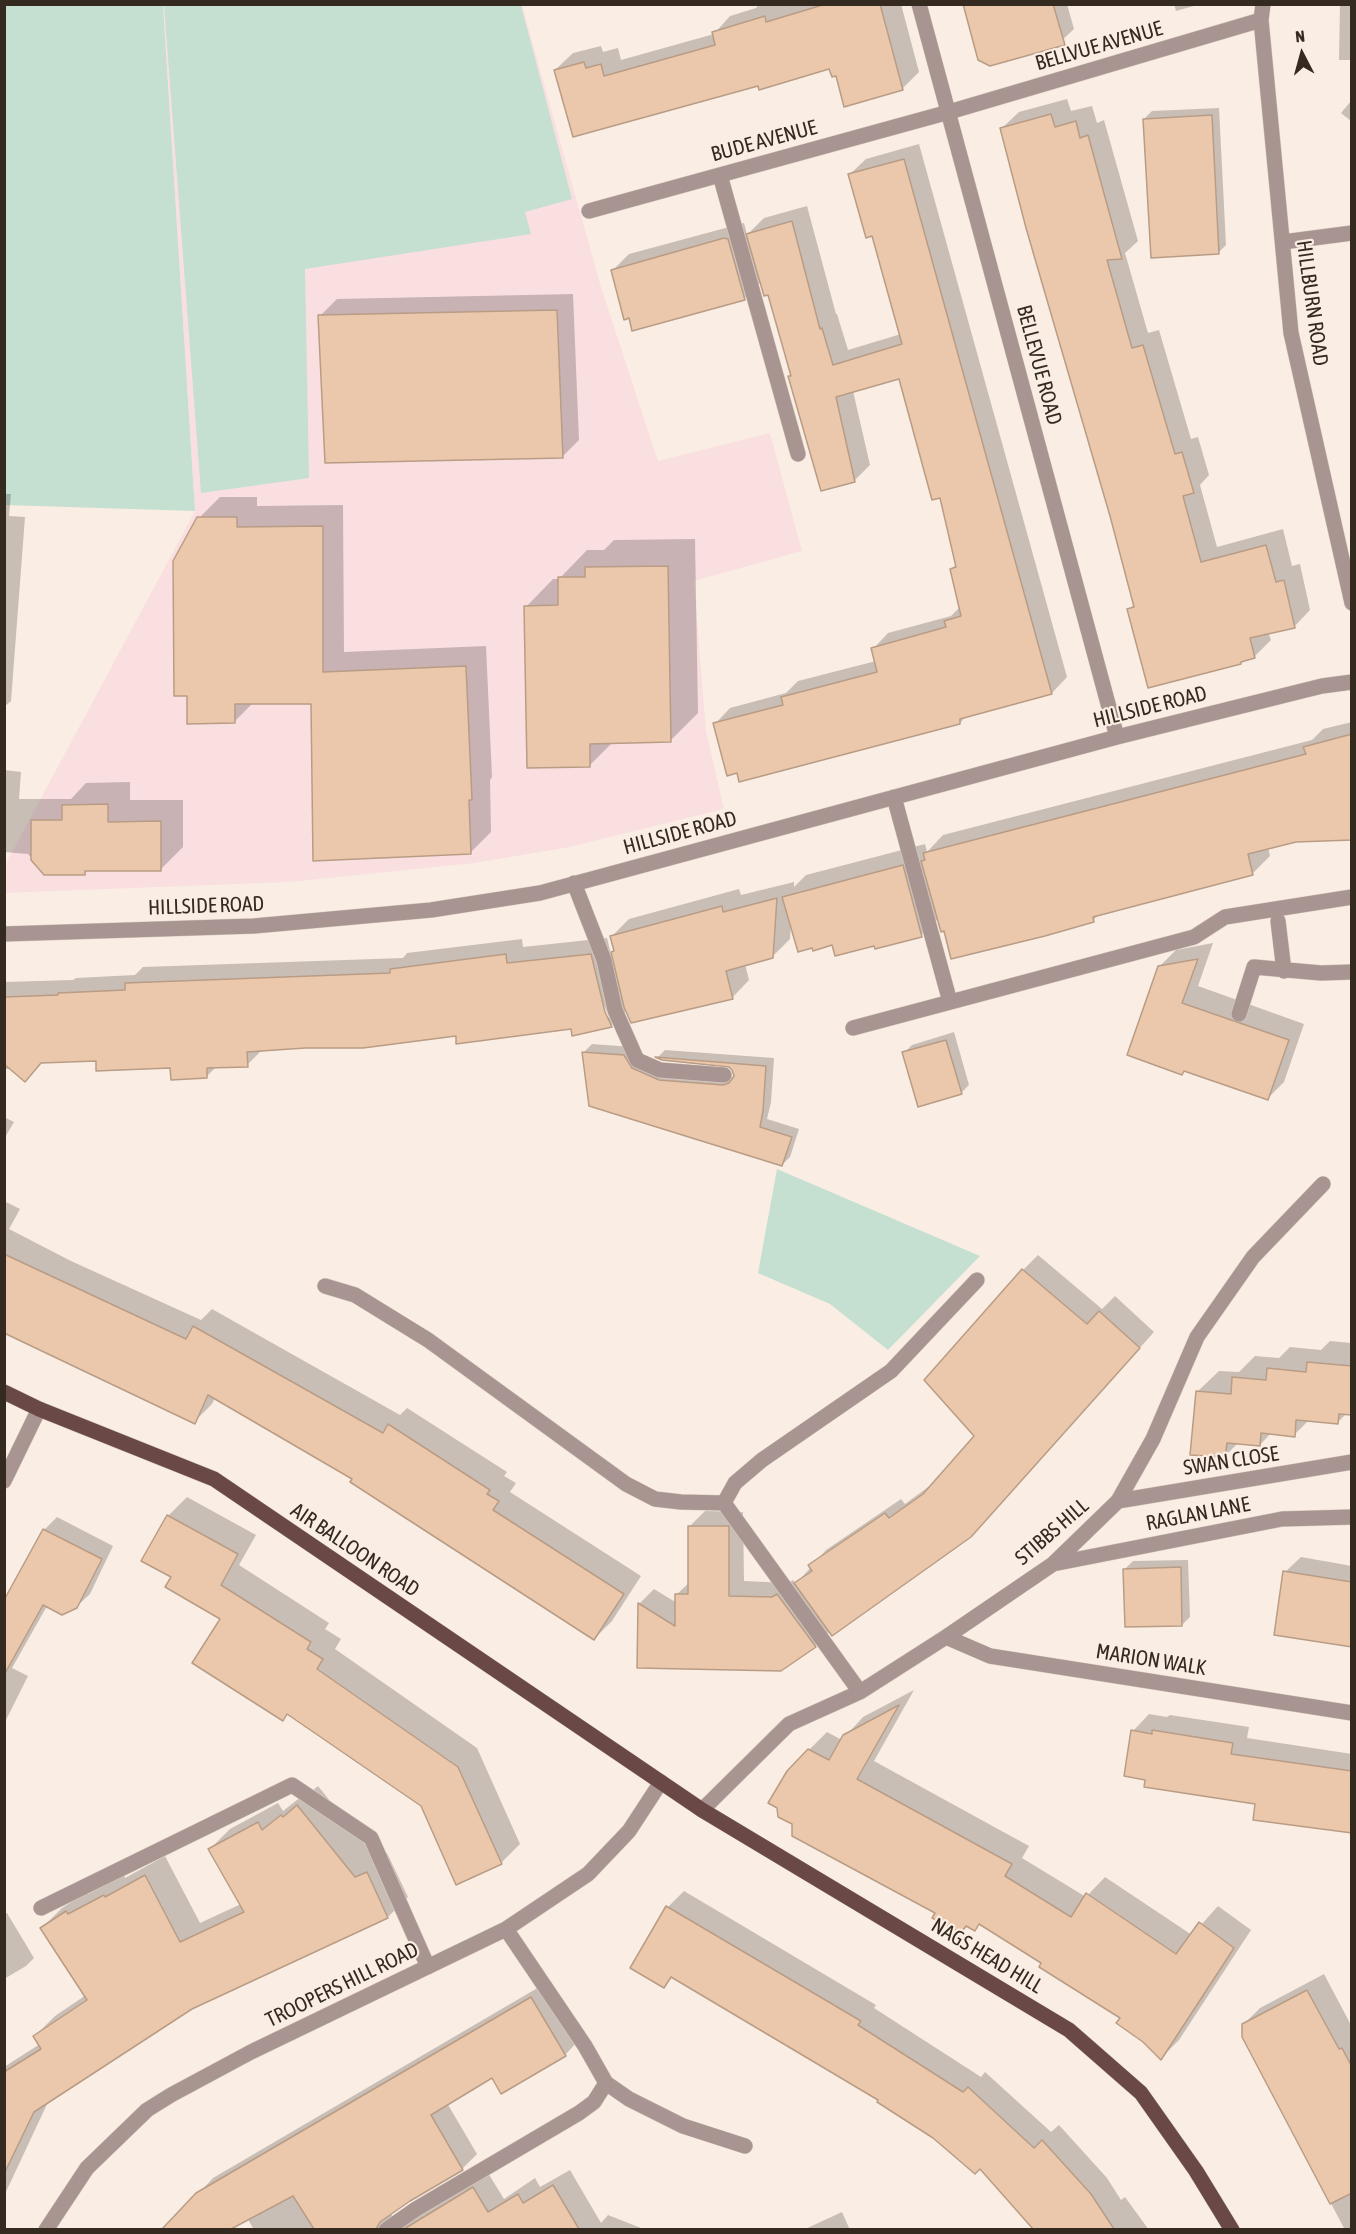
<!DOCTYPE html>
<html>
<head>
<meta charset="utf-8">
<style>
  body { margin:0 }
  #map { position:relative; width:1356px; height:2234px; overflow:hidden; background:#faeee4; font-family:"Asap Condensed",sans-serif }
  canvas { display:block }
  .frame { position:absolute; inset:0; border:6px solid #352a20; pointer-events:none }
  .north { position:absolute; left:1272px; top:24px; width:60px; height:60px; -webkit-text-stroke:4px #faeee4; paint-order:stroke; rotate:354deg; font-size:16px; font-weight:700; line-height:24px; text-align:center; color:#352a20 }
  .north::after { content:''; display:block; margin:auto; width:21px; height:27px; background:#352a20; clip-path:polygon(50% 0,100% 100%,50% 72%,0 100%) }
</style>
</head>
<body>
<div id="map">
<canvas width="1356" height="2234"></canvas>
<div class="frame"></div>
<div class="north">N</div>
</div>
<script>
const context = document.querySelector('canvas').getContext('2d');
context.lineJoin = 'round';
function fill(path, color) { context.fillStyle = color; context.fill(path, 'evenodd'); }
const poly = rows => new Path2D(rows.map(r => 'M' + r).join(''));
function strokePath(path, color, width, dash) { context.strokeStyle = color; context.lineWidth = width; context.lineCap = dash ? 'butt' : 'round'; context.setLineDash(dash || []); context.stroke(path); }
function label(font, color, halo, rows, align = 'center') {
  context.font = font + ' "Asap Condensed",sans-serif'; context.lineWidth = 4.5; context.setLineDash([]); context.textBaseline = 'middle'; context.strokeStyle = halo; context.fillStyle = color; for (const [text, x, y, turn = 0] of rows) {
    context.save(); context.translate(x, y); context.rotate((+turn || 0) * Math.PI / 180); context.textAlign = isNaN(turn) ? turn : align; if (halo) context.strokeText(text, 0, 0); context.fillText(text, 0, 0); context.restore();
  }
}
const education = poly([
  [163,5,522,5,601,287,658,461,770,433,802,551,694,581,706,731,724,809,570,847,475,863,290,882,5,893,4,867,195,511]
]);
const green = poly([
  [5,4,163,5,195,511,5,505],
  [164,5,521,5,572,199,525,212,531,234,305,269,309,478,201,493],
  [777,1169,980,1256,888,1350,830,1304,758,1273]
]);
const shadow = poly([
  [760,4,901,4,919,72,902,89,837,74,830,67,574,135,555,70,573,53,601,46,603,52,618,48,621,60,714,34,730,16,756,8],
  [965,4,1067,4,1074,29,1057,45],
  [1174,4,1201,4,1176,11],
  [1340,4,1352,4,1352,60,1339,60],
  [1067,99,1071,111,1092,106,1097,123,1104,120,1138,241,1125,253,1148,333,1159,330,1191,439,1198,437,1209,475,1200,485,1217,547,1283,529,1292,566,1300,564,1310,610,1294,627,1268,632,1271,640,1254,657,1241,663,1129,609,1135,604,1002,128,1019,112],
  [1352,100,1352,122,1341,113],
  [1219,108,1226,245,1218,253,1144,119,1152,111],
  [919,144,1067,677,1052,693,966,716,960,723,715,724,730,708,786,693,798,681,876,661,873,649,888,633,951,616,960,607,951,569,957,564,941,496,900,377,853,391,870,465,854,481,793,374,769,293,761,282,744,299,612,271,629,254,744,223,747,235,764,218,807,206,836,314,837,314,848,350,901,334,873,234,850,174,866,159],
  [573,294,579,440,562,457,320,316,337,299],
  [4,494,11,494,9,516,25,517,11,701,4,707],
  [220,497,257,497,257,506,343,505,344,652,486,646,492,777,490,780,491,832,470,853,313,702,254,702,234,722,199,518],
  [695,539,698,713,670,741,613,742,590,765,526,607,553,579,559,579,587,550,604,550,614,540],
  [1352,722,1352,838,1296,840,1268,847,1270,856,1252,874,1100,914,1093,920,945,929,939,918,921,935,875,944,833,943,791,925,790,939,772,957,745,964,749,980,732,998,627,1010,611,1026,263,1049,247,1065,217,1066,206,1077,172,1066,97,1060,43,1061,25,1080,12,1069,4,1069,4,982,73,980,76,978,135,975,143,967,403,958,407,953,522,939,523,947,607,938,611,954,615,950,612,936,629,919,739,889,741,895,794,882,794,887,806,875,925,844,927,852,943,835,1312,740,1323,729],
  [604,1005,609,1017,606,1017,601,1006],
  [4,770,21,772,19,799,71,799,86,783,130,782,130,800,183,800,183,847,161,869,89,869,85,873,45,874,28,854,4,852],
  [1213,943,1198,986,1304,1024,1284,1082,1268,1098,1185,1070,1159,967,1176,950],
  [954,1032,969,1085,961,1093,904,1053,912,1045],
  [592,1044,632,1047,667,1072,732,1077,735,1077,734,1070,730,1065,663,1059,658,1057,665,1050,774,1058,771,1102,767,1119,799,1129,790,1157,782,1165,584,1052],
  [4,1117,14,1122,4,1139],
  [4,1201,20,1209,9,1229,71,1261,201,1320,212,1309,400,1415,407,1408,507,1472,504,1476,516,1483,510,1492,641,1576,612,1621,594,1639,355,1478,215,1398,212,1404,194,1422,4,1330],
  [1038,1255,1102,1309,1115,1296,1154,1332,986,1520,830,1631,815,1646,638,1667,640,1603,654,1589,677,1603,677,1594,690,1582,690,1526,705,1511,743,1512,744,1581,788,1583,793,1580,796,1584,826,1550,901,1499,905,1504,935,1482,976,1436,1023,1270],
  [1330,1341,1352,1343,1352,1413,1347,1413,1338,1422,1309,1420,1294,1435,1271,1433,1260,1445,1238,1443,1225,1456,1197,1392,1219,1371,1239,1372,1255,1356,1279,1358,1290,1347,1321,1350],
  [187,1497,256,1535,239,1565,329,1623,325,1629,341,1639,335,1649,477,1748,520,1844,501,1863,422,1805,289,1713,283,1719,222,1618,173,1577,168,1516],
  [57,1517,113,1546,90,1594,76,1607,47,1606,12,1668,28,1676,4,1724,4,1611,15,1583,44,1530],
  [1301,1557,1352,1566,1352,1646,1284,1573],
  [1188,1560,1190,1617,1182,1625,1125,1569,1133,1561],
  [914,1690,874,1761,1029,1846,1022,1858,1086,1897,1105,1877,1192,1935,1218,1906,1251,1930,1179,2040,1161,2058,1122,2018,1044,1963,980,1923,975,1929,968,1925,961,1931,937,1913,788,1771,827,1732,842,1740,863,1717],
  [1149,1714,1167,1717,1170,1715,1249,1727,1247,1738,1352,1754,1352,1831,1257,1803,1147,1778,1133,1731],
  [318,1786,376,1858,387,1853,408,1897,388,1917,191,2008,49,2100,4,2196,4,2067,40,2044,35,2036,55,2016,86,1995,42,1928,62,1908,87,1892,88,1894,124,1875,125,1878,165,1856,200,1923,241,1904,210,1849,230,1829,278,1803,283,1811,302,1796,304,1798],
  [684,1891,876,2005,874,2008,981,2077,985,2072,1051,2132,1059,2125,1107,2178,1121,2200,1125,2197,1149,2230,1035,2230,980,2167,880,2100,673,1977,663,1986,668,1907],
  [7,1913,34,1958,26,1966,4,1979,4,1915],
  [1324,1974,1352,2027,1352,2230,1345,2230,1243,2037,1243,2025,1260,2008],
  [546,1983,580,2039,565,2055,502,2092,493,2076,447,2103,477,2154,462,2169,410,2200,391,2214,397,2224,488,2173,504,2199,535,2178,540,2187,570,2170,601,2223,608,2215,646,2230,502,2230,499,2224,491,2230,254,2230,245,2214,230,2230,164,2230,213,2178],
  [842,2212,850,2230,803,2230]
]);
const building = poly([
  [826,4,880,4,903,90,844,107,836,76,832,77,829,69,759,90,758,86,573,137,554,70,584,62,586,68,601,64,604,76,715,45,712,32,765,16,766,22,826,4],
  [963,4,1053,4,1065,45,990,66,978,60,963,4],
  [1051,114,1055,127,1076,121,1080,138,1088,135,1122,259,1107,260,1132,348,1143,345,1175,454,1182,452,1194,493,1183,496,1201,562,1266,545,1276,582,1284,580,1295,628,1250,638,1255,658,1241,662,1241,664,1148,688,1127,609,1134,607,1110,516,1026,228,1000,128,1051,114],
  [1212,115,1219,254,1151,258,1143,119,1212,115],
  [904,159,1052,694,960,719,960,724,739,782,737,773,727,776,713,723,783,705,781,697,877,672,871,648,946,627,944,621,961,616,950,569,956,567,940,498,932,500,899,379,836,397,855,482,821,491,788,376,791,376,768,295,764,296,746,234,792,221,820,329,822,328,833,365,902,344,872,236,866,238,848,174,904,159],
  [724,238,728,239,745,300,632,331,629,318,624,320,611,270,724,238],
  [557,310,563,458,325,463,318,315,557,310],
  [197,517,237,517,237,527,323,526,323,672,466,666,472,800,469,800,471,854,313,861,311,704,235,704,235,723,187,724,187,696,174,696,173,561,197,517],
  [668,566,671,742,590,744,590,767,527,768,524,606,558,605,558,577,585,577,585,567,668,566],
  [1352,734,1352,840,1296,842,1248,854,1253,875,1093,917,1094,922,1045,936,951,959,944,931,941,932,921,861,925,860,923,853,1306,754,1303,747,1352,734],
  [108,804,108,822,161,821,161,871,85,871,85,875,44,875,31,860,31,820,62,820,62,805,108,804],
  [903,865,922,937,875,949,874,946,835,956,832,945,813,951,812,948,798,952,782,897,903,865],
  [777,898,773,958,726,971,733,999,631,1023,624,1007,611,952,614,951,610,936,722,906,723,912,777,898],
  [506,954,507,963,591,954,605,1012,612,1027,572,1036,571,1029,456,1044,456,1036,363,1048,305,1048,247,1052,248,1067,207,1068,207,1078,171,1080,170,1068,96,1071,96,1061,41,1063,25,1082,4,1064,4,997,58,995,58,993,125,990,125,983,390,973,390,969,506,954],
  [1198,959,1182,1003,1289,1040,1268,1100,1184,1071,1182,1075,1127,1055,1158,966,1198,959],
  [946,1040,962,1094,918,1107,902,1052,946,1040],
  [582,1052,624,1055,632,1068,659,1080,723,1085,729,1083,734,1076,732,1070,729,1067,662,1060,655,1057,766,1066,763,1111,760,1127,792,1137,782,1166,589,1106,582,1052],
  [4,1254,186,1339,193,1326,383,1433,388,1424,490,1490,487,1494,499,1501,493,1510,624,1594,594,1640,350,1482,352,1479,208,1395,195,1424,4,1333,4,1254],
  [1022,1269,1087,1324,1099,1311,1140,1348,971,1537,832,1636,794,1583,812,1571,808,1565,885,1513,889,1518,923,1494,974,1436,924,1380,1022,1269],
  [1307,1362,1352,1366,1352,1415,1339,1414,1338,1424,1296,1420,1295,1437,1261,1433,1260,1446,1227,1443,1225,1457,1190,1455,1196,1391,1231,1394,1232,1377,1266,1380,1267,1368,1306,1372,1307,1362],
  [167,1515,238,1554,221,1585,311,1642,307,1649,323,1659,317,1669,458,1767,502,1864,456,1885,421,1806,287,1714,283,1721,192,1663,220,1619,165,1587,171,1577,141,1561,167,1515],
  [688,1526,729,1526,729,1596,772,1597,777,1594,816,1647,781,1671,637,1668,638,1603,675,1626,675,1594,688,1594,688,1526],
  [43,1529,102,1559,77,1608,62,1615,43,1605,4,1675,4,1600,43,1529],
  [1181,1567,1182,1626,1125,1627,1123,1569,1181,1567],
  [1283,1571,1352,1582,1352,1647,1274,1635,1283,1571],
  [899,1705,857,1779,1012,1864,1005,1876,1071,1917,1086,1893,1176,1954,1199,1922,1234,1948,1161,2060,1143,2042,1116,2023,1120,2018,1039,1967,1041,1963,979,1924,975,1931,966,1926,961,1933,932,1918,935,1913,792,1836,792,1824,778,1817,777,1808,768,1803,787,1771,808,1749,829,1760,843,1735,899,1705],
  [1131,1730,1152,1734,1152,1730,1233,1743,1231,1754,1352,1771,1352,1833,1253,1820,1255,1804,1144,1787,1145,1780,1124,1776,1131,1730],
  [297,1805,355,1877,367,1872,388,1918,192,2009,34,2112,4,2174,4,2072,41,2049,33,2036,87,2000,40,1928,66,1911,68,1914,104,1895,105,1897,145,1875,180,1942,244,1912,208,1849,258,1822,262,1830,281,1815,283,1817,297,1805],
  [666,1906,861,2021,858,2025,963,2092,968,2087,1034,2148,1042,2140,1091,2194,1114,2229,1033,2229,980,2169,975,2174,933,2138,877,2102,878,2100,671,1977,664,1988,630,1968,666,1906],
  [1307,1990,1339,2049,1342,2048,1352,2067,1352,2193,1330,2204,1242,2037,1242,2024,1307,1990],
  [531,1997,566,2056,501,2094,492,2078,431,2115,463,2170,410,2201,380,2222,376,2229,314,2229,293,2196,231,2229,162,2229,196,2193,531,1997],
  [553,2185,579,2229,404,2229,473,2187,488,2212,518,2194,523,2203,553,2185]
]);
const minor = poly([
  [919,4,1117,737],
  [1263,4,1261,20,1291,333,1352,603],
  [720,175,798,454],
  [589,211,949,112,1261,20],
  [1283,242,1352,233],
  [894,797,950,1002],
  [574,883,604,960,615,1010,637,1060,660,1070,724,1075],
  [1278,921,1284,971],
  [4,934,254,926,431,910,540,893,1117,737,1322,686,1352,682],
  [1239,1014,1254,967,1321,973,1352,972],
  [853,1028,1194,937,1225,917,1352,897],
  [325,1286,355,1295,428,1340,626,1484,655,1499,681,1502,724,1503,860,1692],
  [4,1481,39,1409],
  [1118,1501,1352,1462],
  [724,1503,735,1483,762,1460,891,1371,977,1280],
  [1053,1564,1282,1519,1352,1517],
  [946,1637,990,1656,1352,1713],
  [702,1810,789,1724,860,1692,946,1637,1053,1564,1118,1501,1153,1439,1197,1337,1253,1257,1323,1184],
  [41,1908,292,1785,371,1838,428,1967],
  [606,2083,629,2099,683,2126,745,2146],
  [46,2230,87,2168,147,2110,171,2095,251,2052,506,1929,588,1874,629,1831,661,1782],
  [386,2230,416,2209,579,2113,594,2102,606,2083,585,2046,506,1929]
]);
const major = poly([
  [4,1392,39,1409,214,1479,702,1810,1069,2030,1141,2093,1196,2171,1232,2230]
]);
const streetNames = [
  ["BELLVUE AVENUE",1099,46,-16],
  ["BUDE AVENUE",764,141,-15],
  ["HILLBURN ROAD",1312,303,82],
  ["BELLEVUE ROAD",1039,365,75],
  ["HILLSIDE ROAD",1150,707,-14],
  ["HILLSIDE ROAD",680,833,-15],
  ["HILLSIDE ROAD",206,906,-2],
  ["SWAN CLOSE",1231,1461,-9],
  ["RAGLAN LANE",1198,1514,-11],
  ["STIBBS HILL",1052,1532,-41],
  ["AIR BALLOON ROAD",355,1550,34],
  ["MARION WALK",1151,1660,9],
  ["NAGS HEAD HILL",987,1956,31],
  ["TROOPERS HILL ROAD",342,1985,-26]
];
fill(education, '#fadfe1');
fill(green, '#c5dfd0');
fill(shadow, '#0003');
fill(building, '#ebc8ab');
strokePath(building, '#b99c85', 1.5);
strokePath(minor, '#d7cbc1', 16);
strokePath(major, '#d7cbc1', 16);
strokePath(minor, '#a89491', 15);
strokePath(major, '#6a4845', 15);
label('21px', '#352a20', '#faeee4', streetNames);
</script>
</body>
</html>
